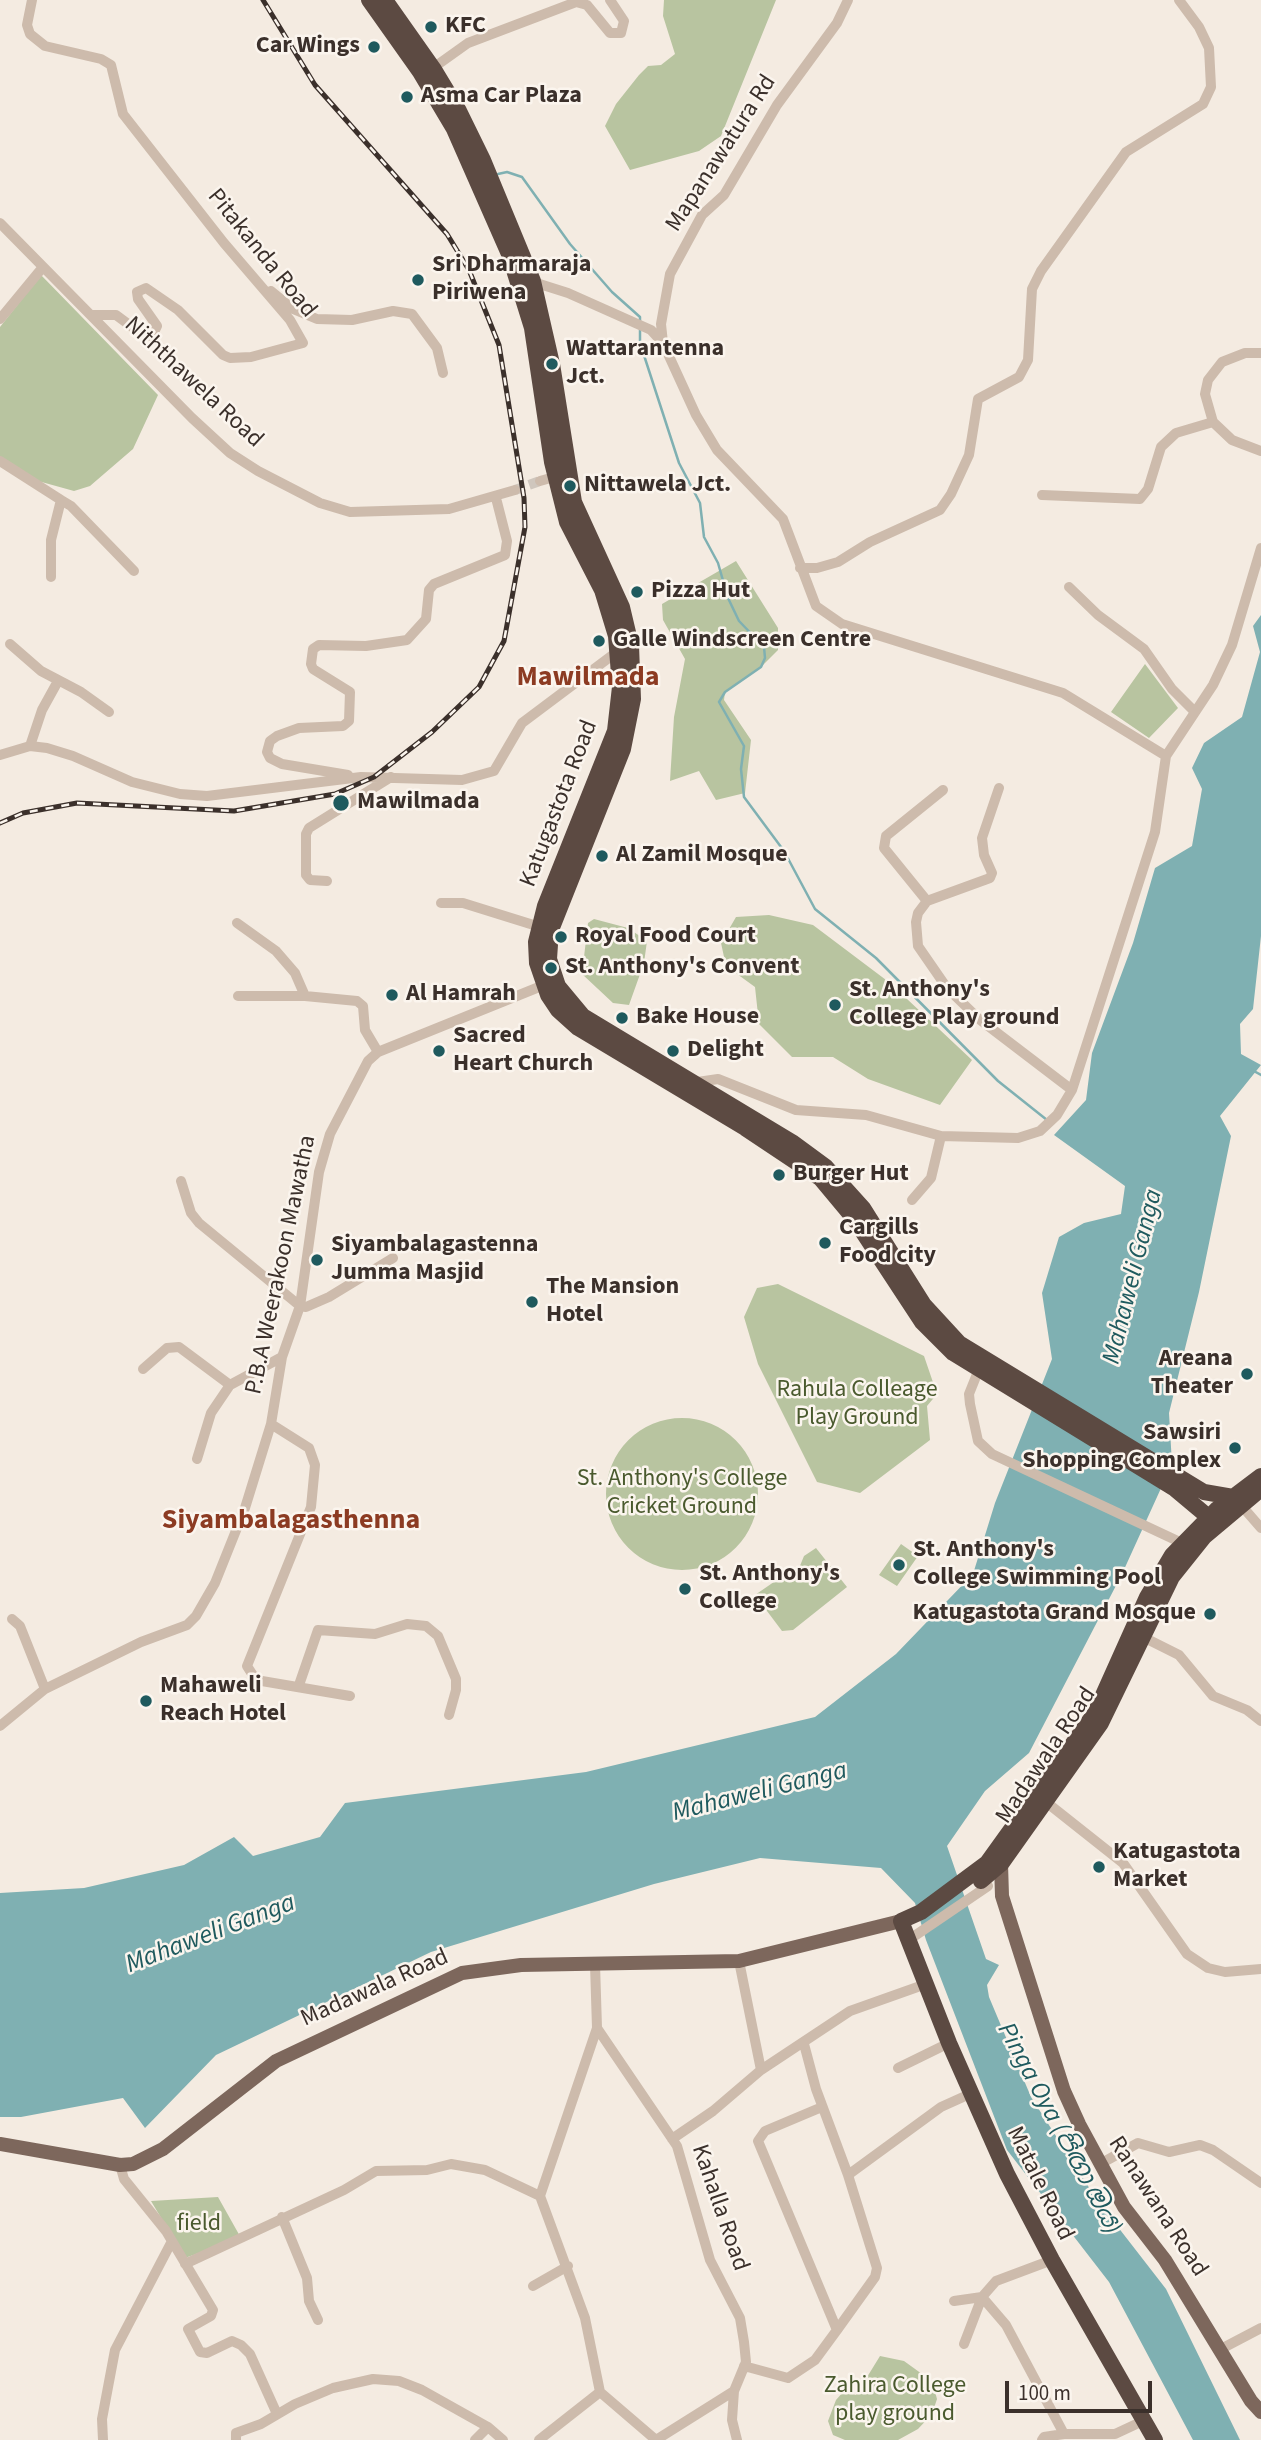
<!DOCTYPE html>
<html>
<head>
<meta charset="utf-8">
<style>
  body { margin:0 }
  #map { position:relative; width:1261px; height:2440px; overflow:hidden; background:#f4ebe1; font-family:"Source Sans 3",sans-serif }
  canvas { display:block }
  .scale { position:absolute; left:1005px; top:2381px; width:147px; height:32px; box-sizing:border-box; border:4px solid #3b302b; border-top:0; padding-left:9px; font-size:21px; line-height:24px; white-space:nowrap; color:#3b302b; -webkit-text-stroke:5px #fbf5ee; paint-order:stroke }
</style>
</head>
<body>
<div id="map">
<canvas width="1261" height="2440"></canvas>
<div class="scale">100 m</div>
</div>
<script>
const context = document.querySelector('canvas').getContext('2d');
context.lineJoin = 'round';
function fill(path, color) { context.fillStyle = color; context.fill(path, 'evenodd'); }
const poly = rows => new Path2D(rows.map(r => 'M' + r).join(''));
function strokePath(path, color, width, dash) { context.strokeStyle = color; context.lineWidth = width; context.lineCap = dash ? 'butt' : 'round'; context.setLineDash(dash || []); context.stroke(path); }
function label(font, color, halo, rows, align = 'center') {
  context.font = font + ' "Source Sans 3","Noto Sans Sinhala",sans-serif'; context.lineWidth = 5; context.setLineDash([]); context.textBaseline = 'middle'; context.strokeStyle = halo; context.fillStyle = color; for (const [text, x, y, turn = 0] of rows) {
    context.save(); context.translate(x, y); context.rotate((+turn || 0) * Math.PI / 180); context.textAlign = isNaN(turn) ? turn : align; if (halo) context.strokeText(text, 0, 0); context.fillText(text, 0, 0); context.restore();
  }
}
const green = poly([
  [664,0,776,0,721,136,699,151,630,170,605,126,616,104,639,75,648,66,661,65,675,54,663,16],
  [41,275,158,395,133,449,90,486,74,491,38,481,0,458,0,327],
  [736,561,778,628,778,650,761,667,725,692,724,700,751,740,745,793,716,800,699,771,670,781,674,717,685,659,663,620,662,604],
  [1145,664,1178,708,1149,738,1111,712],
  [769,915,813,925,890,983,972,1060,940,1105,868,1079,833,1057,792,1057,759,1024,755,987,726,966,721,943,736,917],
  [594,919,628,928,647,941,644,963,629,1005,613,1003,582,974,588,923],
  [778,1284,924,1356,937,1394,927,1406,930,1440,860,1493,817,1482,758,1364,744,1317,757,1288],
  '606 1494a76 76 0 1 1 152 0a76 76 0 1 1-152 0Z',
  [901,1544,918,1556,897,1586,879,1575],
  [816,1548,847,1587,793,1630,782,1631,755,1595,784,1575,795,1578,804,1556],
  [218,2197,241,2238,185,2258,151,2201],
  [880,2356,904,2361,922,2374,934,2388,937,2399,932,2414,918,2429,898,2440,845,2440,833,2435,828,2421,836,2400,843,2392,856,2395]
]);
const water = poly([
  [1261,615,1261,936,1253,1009,1240,1024,1241,1054,1261,1065,1220,1116,1231,1136,1199,1292,1169,1413,1172,1464,1122,1574,1029,1753,985,1791,947,1846,986,1959,999,1965,987,1985,989,1997,1031,2097,1097,2200,1166,2289,1240,2440,1193,2440,1109,2282,1007,2150,926,1940,915,1903,881,1868,760,1858,654,1884,431,1952,216,2055,145,2128,123,2098,21,2117,0,2117,0,1893,84,1888,184,1865,234,1837,253,1856,320,1837,345,1803,586,1772,815,1717,896,1654,973,1574,995,1503,1052,1359,1042,1293,1059,1237,1084,1223,1121,1214,1125,1186,1054,1135,1086,1100,1092,1053,1133,943,1155,868,1192,846,1202,789,1192,768,1204,743,1242,717,1260,652,1253,626]
]);
const stream = poly([
  [498,174,507,172,522,177,570,244,612,292,640,317,640,322],
  [640,329,640,343,679,463,700,503,704,537,718,563,728,598,739,621,764,647,765,658,761,667,725,692,719,702,744,746,741,769,744,797,784,851,815,909,876,958,998,1081,1047,1120],
  [1252,1070,1261,1075]
]);
const minorTunnel = poly([
  [515,490,540,481]
]);
const minor = poly([
  [32,0,27,25,30,34,45,46,101,59,111,65,123,114,224,243,290,320,303,343,251,357,230,358,223,355,178,310,146,288,137,292,138,299,157,326,152,336,143,335,116,315,91,315],
  [433,68,468,43,576,2,587,5,610,33,621,33,624,21,610,0],
  [0,223,192,418,230,453,258,471,320,503,350,512,449,509,515,490],
  [527,280,568,293,651,330,663,343,696,415,717,450,783,519,816,606,842,624,1063,693,1166,756],
  [271,291,293,309,317,319,352,320,393,311,412,314,437,348,443,373],
  [0,319,43,267],
  [663,343,661,324,670,274,702,215,724,195,777,105,837,23,848,0],
  [1261,353,1245,353,1222,362,1208,380,1205,394,1213,422,1232,440,1261,451],
  [0,461,61,500,51,540,51,577],
  [540,481,561,475],
  [1042,495,1140,499,1148,489,1161,447,1176,433,1213,422],
  [61,500,71,506,134,571],
  [800,568,817,568,838,562,870,542,940,510,951,494,969,455,978,399,1019,377,1028,360,1032,289,1041,271,1126,152,1203,104,1211,87,1209,48,1199,27,1179,0],
  [1069,587,1098,615,1144,649,1172,689,1194,711],
  [10,644,41,671,81,692,109,712],
  [30,746,42,710,58,681],
  [0,755,30,746,47,748,73,756,132,782,180,794,207,796,361,777,462,780,494,771,522,723,622,648],
  [348,775,282,764,270,758,267,752,270,741,277,736,299,728,343,726,349,721,350,692,313,669,311,664,313,649,319,645,366,646,407,640,426,619,429,590,434,584,505,555,507,541,496,498],
  [999,788,982,838,984,855,992,873,990,878,927,901,918,913,916,922,918,946,947,988,979,1019,1072,1090],
  [327,881,310,880,306,875,306,834,309,828,391,777],
  [927,901,884,848,886,836,943,790],
  [441,903,463,903,540,927],
  [237,923,276,951,295,973,305,996],
  [238,996,305,996,357,1001,363,1006,365,1030,378,1052],
  [691,1083,718,1079,796,1110,866,1115,941,1136,1018,1138,1040,1131,1057,1115,1072,1090,1155,832,1166,756,1213,685,1232,645,1261,548],
  [181,1181,191,1213,199,1223,300,1306,306,1307,329,1297,393,1258],
  [912,1200,931,1178,941,1136],
  [143,1369,167,1348,179,1347,230,1385],
  [979,1369,969,1394,970,1404,978,1441,992,1454,1182,1543],
  [271,1424,309,1448,315,1465,311,1507,247,1666,256,1680,350,1696],
  [197,1459,211,1413,230,1385,282,1357],
  [1241,1505,1261,1528],
  [12,1619,20,1626,45,1689],
  [1141,1636,1179,1655,1213,1696,1247,1710,1261,1721],
  [299,1685,318,1630,375,1634,407,1624,426,1626,438,1636,456,1679,456,1690,449,1715],
  [0,1726,45,1689,141,1642,187,1625,196,1616,215,1583,245,1508,271,1424,282,1357,300,1306,319,1172,330,1134,368,1061,378,1052,549,983],
  [1041,1798,1123,1863,1187,1954,1208,1968,1225,1972,1261,1969],
  [910,1939,988,1886],
  [739,1961,761,2070],
  [595,1964,597,2028,677,2146,710,2260,740,2318,744,2342,746,2362,734,2391,656,2440,600,2392,585,2318,540,2196,597,2028],
  [804,2044,816,2089,848,2175,941,2107,972,2093],
  [898,2068,949,2043],
  [822,2107,765,2131,758,2141,837,2330,875,2277,877,2268,848,2175],
  [672,2139,713,2111,761,2070,850,2011,926,1984],
  [1100,2164,1138,2143,1169,2152,1200,2145,1213,2150,1261,2183],
  [120,2165,124,2179,166,2231,213,2310,211,2316,188,2329,200,2352,207,2353,232,2341,241,2345,250,2354,277,2414],
  [282,2217,307,2278,309,2301,318,2320],
  [185,2264,344,2190,376,2171,427,2170,451,2164,485,2170,540,2196],
  [533,2286,568,2266],
  [954,2301,982,2297,1006,2325,1064,2434],
  [964,2344,982,2297,996,2281,1052,2260],
  [1221,2349,1261,2328],
  [744,2366,788,2378,815,2360,837,2330],
  [734,2391,732,2420,737,2440],
  [103,2440,102,2419,115,2350,172,2241],
  [236,2440,236,2433,261,2424,295,2404,333,2388,373,2379,399,2381,422,2390,488,2427,503,2440],
  [475,2440,488,2427],
  [539,2440,600,2392],
  [1042,2440,1044,2437,1064,2434,1115,2434,1145,2420]
]);
const major = poly([
  [1001,1864,1002,1896,1064,2091,1079,2124,1124,2207,1165,2260,1251,2401,1261,2412],
  [0,2144,120,2165,133,2164,163,2149,276,2061,462,1973,521,1965,739,1961,901,1921]
]);
const highway = poly([
  [369,0,420,72,454,129,509,254,532,328,552,462,567,522,602,590,616,636,620,687,615,731,545,906,536,942,537,963,548,995,558,1010,578,1028,745,1128,820,1178,855,1220,922,1322,953,1353,1175,1489,1218,1525],
  [385,0,433,68,459,111,483,160,533,281,552,364,574,502,622,607,631,645,633,699,623,749,551,930,549,959,558,986,583,1016,792,1142,826,1167,863,1208,924,1305,959,1343,1204,1492,1233,1497],
  [981,1881,1001,1864,1101,1723,1172,1577,1204,1537,1261,1489],
  [1155,2440,1052,2260,1007,2174,949,2043,901,1921,921,1912,987,1863,1095,1713,1147,1597,1172,1555,1216,1510,1261,1476]
]);
const rail = poly([
  [0,823,23,813,77,803,234,811,335,794,374,777,432,732,479,687,504,641,525,527,524,498,499,345,469,270,447,234,315,85,263,0]
]);
const markers = [
  [431,27,7,"#1f5a5e"],
  [374,47,7,"#1f5a5e"],
  [407,97,7,"#1f5a5e"],
  [418,280,7,"#1f5a5e"],
  [552,364,7,"#1f5a5e"],
  [570,486,7,"#1f5a5e"],
  [637,592,7,"#1f5a5e"],
  [599,641,7,"#1f5a5e"],
  [341,803,9,"#1f5a5e"],
  [602,856,7,"#1f5a5e"],
  [561,937,7,"#1f5a5e"],
  [551,968,7,"#1f5a5e"],
  [392,995,7,"#1f5a5e"],
  [835,1005,7,"#1f5a5e"],
  [622,1018,7,"#1f5a5e"],
  [439,1051,7,"#1f5a5e"],
  [673,1051,7,"#1f5a5e"],
  [779,1175,7,"#1f5a5e"],
  [825,1243,7,"#1f5a5e"],
  [317,1260,7,"#1f5a5e"],
  [532,1302,7,"#1f5a5e"],
  [1247,1374,7,"#1f5a5e"],
  [1235,1448,7,"#1f5a5e"],
  [899,1565,7,"#1f5a5e"],
  [685,1589,7,"#1f5a5e"],
  [1210,1614,7,"#1f5a5e"],
  [146,1701,7,"#1f5a5e"],
  [1099,1867,7,"#1f5a5e"]
];
const poiNames = [
  ["KFC",445,27],
  ["Car Wings",360,47,"right"],
  ["Asma Car Plaza",421,97],
  ["Sri Dharmaraja",432,266],
  ["Piriwena",432,294],
  ["Wattarantenna",566,350],
  ["Jct.",566,378],
  ["Nittawela Jct.",584,486],
  ["Pizza Hut",651,592],
  ["Galle Windscreen Centre",613,641],
  ["Mawilmada",357,803],
  ["Al Zamil Mosque",616,856],
  ["Royal Food Court",575,937],
  ["St. Anthony's Convent",565,968],
  ["St. Anthony's",849,991],
  ["College Play ground",849,1019],
  ["Al Hamrah",406,995],
  ["Bake House",636,1018],
  ["Sacred",453,1037],
  ["Heart Church",453,1065],
  ["Delight",687,1051],
  ["Burger Hut",793,1175],
  ["Cargills",839,1229],
  ["Food city",839,1257],
  ["Siyambalagastenna",331,1246],
  ["Jumma Masjid",331,1274],
  ["The Mansion",546,1288],
  ["Hotel",546,1316],
  ["Areana",1233,1360,"right"],
  ["Theater",1233,1388,"right"],
  ["Sawsiri",1221,1434,"right"],
  ["Shopping Complex",1221,1462,"right"],
  ["St. Anthony's",913,1551],
  ["College Swimming Pool",913,1579],
  ["St. Anthony's",699,1575],
  ["College",699,1603],
  ["Katugastota Grand Mosque",1196,1614,"right"],
  ["Mahaweli",160,1687],
  ["Reach Hotel",160,1715],
  ["Katugastota",1113,1853],
  ["Market",1113,1881]
];
const streetNames = [
  ["Mapanawatura Rd",722,154,-57],
  ["Pitakanda Road",261,254,51],
  ["Niththawela Road",193,383,43],
  ["Katugastota Road",560,804,-69],
  ["P.B.A Weerakoon Mawatha",282,1265,-78],
  ["Madawala Road",1047,1756,-56],
  ["Madawala Road",375,1989,-24],
  ["Matale Road",1039,2184,64],
  ["Ranawana Road",1157,2207,57],
  ["Kahalla Road",719,2208,71]
];
const parkNames = [
  ["Rahula Colleage",857,1391],
  ["Play Ground",857,1419],
  ["St. Anthony's College",682,1480],
  ["Cricket Ground",682,1508],
  ["field",199,2225],
  ["Zahira College",895,2387],
  ["play ground",895,2415]
];
const waterNames = [
  ["Mahaweli Ganga",1134,1277,-76],
  ["Mahaweli Ganga",760,1793,-14],
  ["Mahaweli Ganga",211,1935,-21],
  ["Pinga Oya (පිඟා ඔය)",1058,2129,62]
];
const quarterNames = [
  ["Mawilmada",588,679],
  ["Siyambalagasthenna",291,1522]
];
fill(green, '#b8c4a0');
fill(water, '#7fb0b2');
strokePath(stream, '#7fb0b2', 2.5);
strokePath(minorTunnel, '#cfc6bd', 10, [10, 5]);
strokePath(minor, '#cdbbac', 10);
strokePath(major, '#7d675c', 14);
strokePath(highway, '#5c4a42', 16);
strokePath(rail, '#3b302b', 5);
strokePath(rail, '#fbf5ee', 2.5, [8]);
for (const [x, y, r, color] of markers) { const dot = new Path2D(); dot.arc(x, y, r, 0, 2 * Math.PI); context.fillStyle = color; context.fill(dot); strokePath(dot, '#fbf5ee', 2.5); }
label('bold 24px', '#3b302b', '#fbf5ee', poiNames, 'left');
label('24px', '#3b302b', '#fbf5ee', streetNames);
label('24px', '#4a5a2e', '#fbf5ee', parkNames);
label('italic 26px', '#1f5a5e', '#fbf5ee', waterNames);
label('bold 28px', '#8c3b22', '#fbf5ee', quarterNames);
</script>
</body>
</html>
